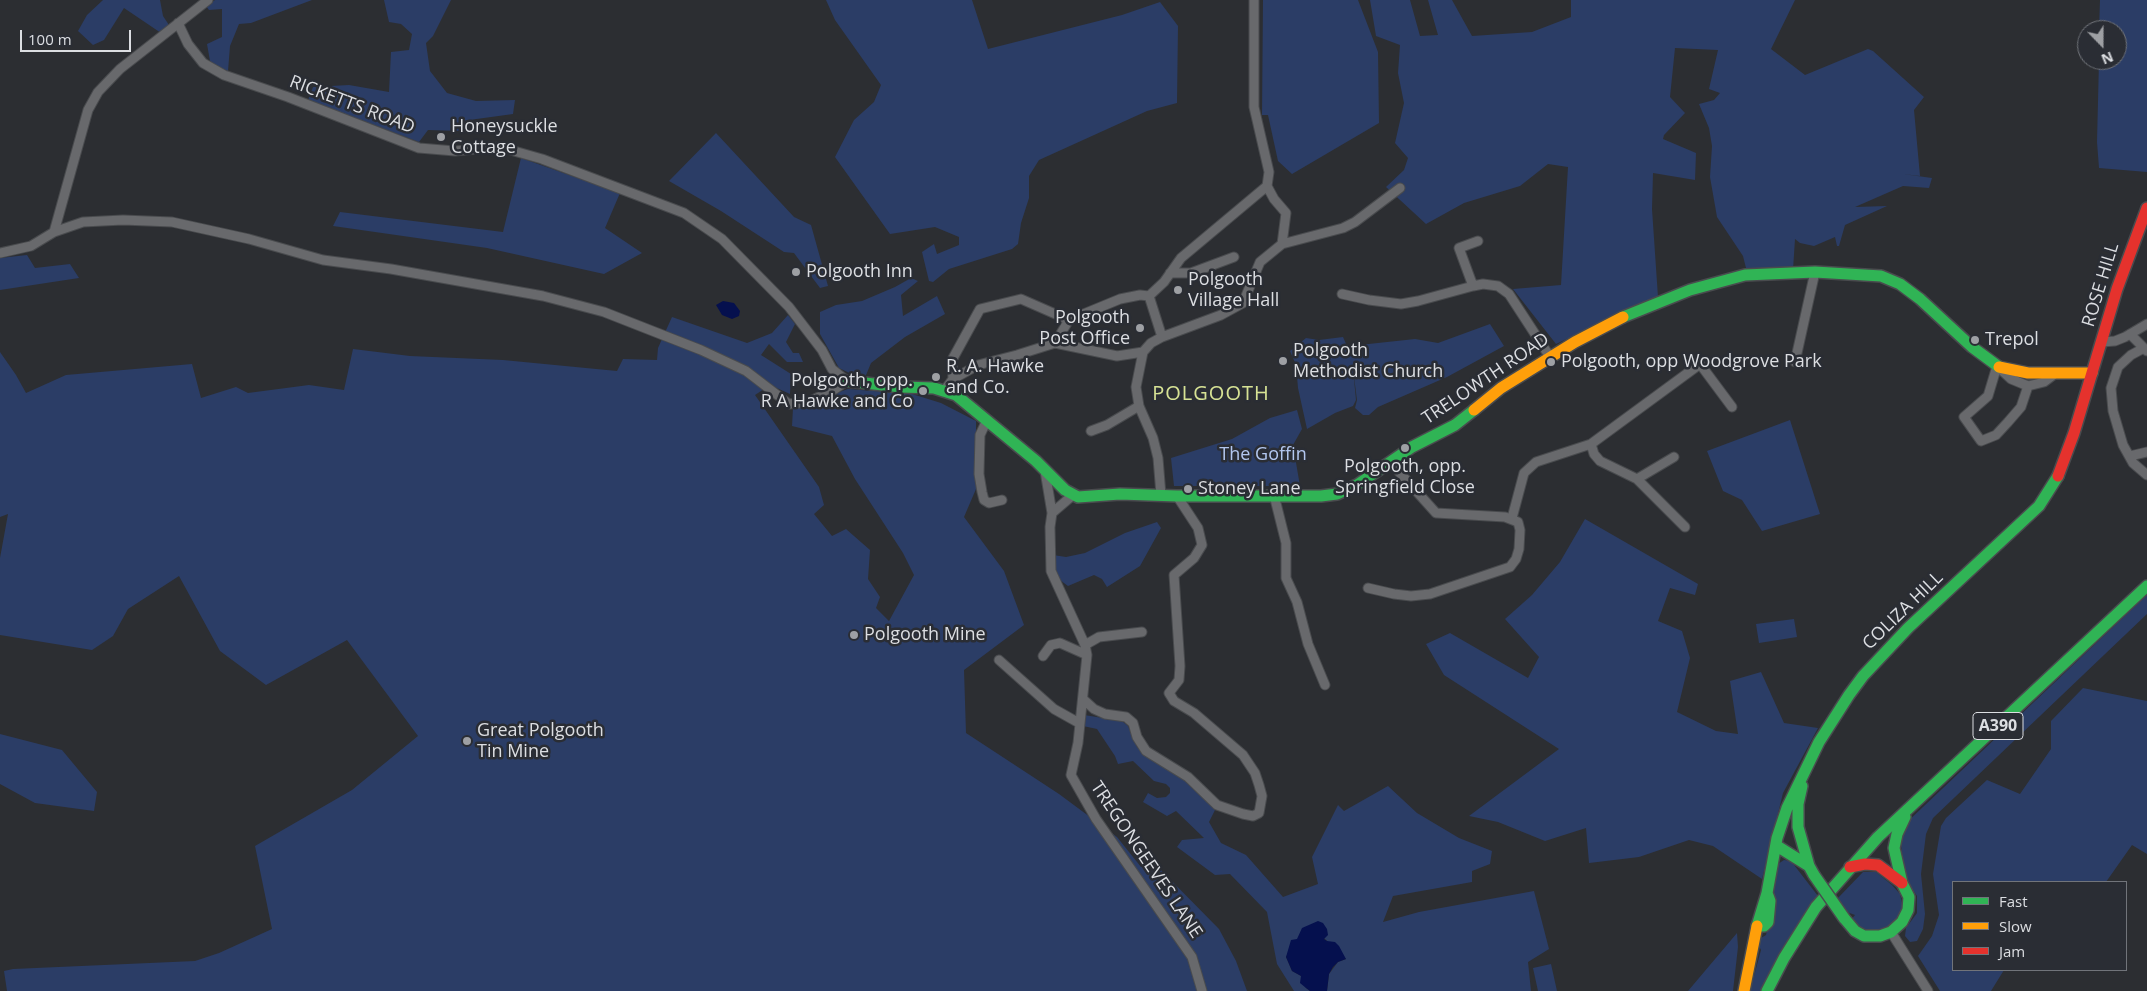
<!DOCTYPE html>
<html>
<head>
<meta charset="utf-8">
<style>
  body { margin:0 }
  #map { position:relative; width:2147px; height:991px; overflow:hidden; background:#2c2e32; font-family:"Open Sans",sans-serif }
  canvas { display:block }
  .legend { position:absolute; left:1952px; top:881px; width:175px; height:90px; box-sizing:border-box; background:#2a2d34; border:1px solid #71747a; margin:0; padding:6px 9px; list-style:none; font-size:15px; color:#dcdee2 }
  .legend li { display:flex; align-items:center; gap:10px; height:25px }
  .legend b { width:25px; border:1px solid #71747a }
  .north { position:absolute; left:2077px; top:20px; width:50px; height:50px; box-sizing:border-box; background:#2a2d34; border:1px solid #71747a; border-radius:50%; rotate:158deg; font-size:14px; font-weight:700; line-height:20px; text-align:center; color:#dcdee2 }
  .north::after { content:''; display:block; margin:auto; width:18px; height:22px; background:#9ea0a4; clip-path:polygon(50% 0,100% 100%,50% 72%,0 100%) }
  .scale { position:absolute; left:20px; top:30px; width:111px; height:22px; box-sizing:border-box; border:2px solid #dcdee2; border-top:0; padding-left:6px; font-size:15px; line-height:18px; white-space:nowrap; color:#dcdee2; -webkit-text-stroke:4px #2a2d34; paint-order:stroke }
</style>
</head>
<body>
<div id="map">
<canvas width="2147" height="991"></canvas>
<ul class="legend">
<li><b style="height:6px;background:#30b455"></b>Fast</li>
<li><b style="height:6px;background:#ff9f0a"></b>Slow</li>
<li><b style="height:6px;background:#e5322d"></b>Jam</li>
</ul>
<div class="north">N</div>
<div class="scale">100 m</div>
</div>
<script>
const context = document.querySelector('canvas').getContext('2d');
context.lineJoin = 'round';
function fill(path, color) { context.fillStyle = color; context.fill(path, 'evenodd'); }
const poly = rows => new Path2D(rows.map(r => 'M' + r).join(''));
function strokePath(path, color, width, dash) { context.strokeStyle = color; context.lineWidth = width; context.lineCap = dash ? 'butt' : 'round'; context.setLineDash(dash || []); context.stroke(path); }
function label(font, color, halo, rows, align = 'center') {
  context.font = font + ' "Open Sans",sans-serif'; context.lineWidth = 5; context.setLineDash([]); context.textBaseline = 'middle'; context.strokeStyle = halo; context.fillStyle = color; for (const [text, x, y, turn = 0] of rows) {
    context.save(); context.translate(x, y); context.rotate((+turn || 0) * Math.PI / 180); context.textAlign = isNaN(turn) ? turn : align; if (halo) context.strokeText(text, 0, 0); context.fillText(text, 0, 0); context.restore();
  }
}
const green = poly([
  [103,0,160,0,163,16,169,25,161,33,124,8,104,40,93,45,78,31,87,15],
  [215,0,312,0,251,23,239,24,230,46,228,71,215,66,210,61,207,44,222,37,222,9,209,10,206,6],
  [384,0,451,0,433,36,426,43,430,71,447,93,476,101,515,100,513,114,462,121,461,131,428,130,419,142,308,100,313,87,349,85,389,92,391,52,409,50,412,34,401,24,389,22],
  [826,0,972,0,988,49,1122,15,1160,2,1178,26,1177,103,1147,111,1039,160,1029,176,1029,198,1021,223,1018,244,1012,249,949,269,933,282,929,281,922,252,934,244,937,254,959,245,959,237,935,227,890,234,835,157,854,120,874,102,881,85,835,20],
  [1263,0,1358,0,1378,52,1379,123,1292,174,1278,161,1268,115,1262,115],
  [1370,0,1410,0,1420,36,1438,35,1428,0,1452,0,1472,36,1532,32,1571,17,1571,0,1795,0,1771,49,1805,75,1868,49,1873,51,1924,97,1914,110,1920,176,1903,174,1932,178,1929,188,1903,186,1855,207,1887,206,1845,225,1839,246,1837,246,1835,237,1814,246,1800,243,1795,239,1793,270,1747,272,1743,256,1717,217,1710,177,1712,146,1709,128,1699,104,1714,100,1720,93,1709,89,1718,50,1675,48,1670,97,1685,113,1664,135,1663,139,1696,153,1695,180,1653,173,1652,209,1658,297,1556,344,1513,289,1561,285,1568,167,1548,164,1520,186,1464,203,1426,224,1386,187,1404,170,1408,158,1395,143,1404,103,1398,73,1400,45,1376,36],
  [2100,0,2147,0,2147,172,2099,168,2097,142,2099,60,2117,60,2117,30,2099,30],
  [716,133,794,217,811,225,828,286,820,288,794,253,784,252,721,211,669,181],
  [521,158,620,193,605,228,642,253,604,274,487,248,333,226,340,212,503,232],
  [27,255,35,268,70,264,79,278,0,290,0,258],
  [911,278,918,281,901,295,903,316,937,296,945,314,905,337,871,363,864,380,839,368,820,334,820,312,836,305,862,301,895,287],
  [788,315,795,324,786,342,793,353,799,353,803,362,787,362,769,344,761,355,791,374,790,394,770,385,755,395,819,487,824,505,814,514,832,536,846,529,870,550,868,579,880,597,876,608,889,621,914,575,903,553,855,479,832,436,792,426,793,408,848,389,912,394,941,403,976,421,976,489,964,517,1004,571,1024,625,964,670,966,733,1059,794,1117,837,1141,867,1155,864,1219,929,1236,961,1247,991,7,991,4,971,13,969,195,961,219,953,272,929,255,846,352,790,418,736,347,640,266,685,220,651,179,576,128,609,113,636,92,650,0,635,0,558,8,514,0,517,0,352,16,375,26,393,66,375,192,364,201,398,236,387,248,393,309,385,344,390,353,349,410,356,503,360,617,371,623,359,657,360,658,348,672,317,747,343,772,333],
  [1490,324,1504,346,1447,377,1378,407,1369,415,1363,415,1355,408,1357,400,1353,369,1356,400,1353,406,1335,413,1307,429,1298,388,1296,365,1290,351,1306,338,1319,340,1343,337,1351,355,1350,346,1415,339,1438,343],
  [1297,410,1302,429,1293,445,1300,486,1174,486,1171,458,1232,439,1270,418],
  [1790,420,1820,514,1762,531,1742,500,1723,491,1707,451],
  [1585,519,1698,584,1695,595,1670,588,1658,621,1682,631,1690,658,1677,712,1716,731,1738,734,1730,681,1761,672,1784,723,1818,728,1783,793,1762,879,1713,846,1689,840,1639,857,1589,863,1586,828,1545,841,1498,822,1469,816,1559,749,1444,675,1426,644,1450,633,1528,678,1539,657,1505,619,1532,595,1560,562],
  [1157,522,1161,528,1140,566,1107,587,1102,579,1094,575,1068,586,1060,580,1056,572,1053,555,1066,557,1085,553,1125,533],
  [2147,595,2147,614,1933,818,1926,834,1921,874,1925,914,1923,929,1917,941,1910,942,1905,936,1906,928,1917,913,1917,896,1905,879,1900,836,1905,824],
  [1794,619,1797,637,1759,643,1756,624],
  [2083,688,2147,701,2147,854,2132,845,2106,882,1953,882,1953,970,2004,970,1991,991,1940,991,1918,956,1932,936,1939,915,1933,874,1941,826,1946,818,1987,780,2020,794,2051,749,2051,721],
  [1084,715,1122,721,1128,726,1137,747,1145,755,1187,782,1215,810,1209,822,1221,843,1246,855,1283,897,1318,884,1312,857,1338,805,1344,811,1388,786,1417,813,1459,838,1492,851,1490,864,1472,871,1472,882,1393,896,1383,922,1419,912,1534,891,1549,949,1528,962,1531,991,1327,991,1329,974,1338,962,1346,959,1324,938,1297,939,1286,957,1292,971,1301,976,1306,988,1310,991,1294,991,1277,964,1267,912,1230,874,1215,875,1177,847,1182,840,1204,838,1176,811,1167,816,1143,802,1148,793,1157,798,1166,797,1170,793,1170,788,1166,784,1154,781,1133,761,1118,764,1115,756,1097,729,1083,726],
  [0,734,62,750,97,792,94,811,35,803,0,784],
  [1784,860,1791,861,1818,896,1761,991,1750,991,1761,950,1758,944,1761,938,1766,935,1768,927,1778,864],
  [1863,872,1876,872,1892,885,1900,894,1903,908,1897,920,1887,929,1874,933,1859,930,1850,921,1855,915,1847,912,1837,899],
  [1737,933,1738,947,1733,991,1688,991],
  [1551,964,1557,991,1538,991,1533,968]
]);
const water = poly([
  [723,301,734,303,740,311,739,316,732,319,722,315,716,305],
  [1318,921,1323,923,1327,929,1328,935,1324,939,1327,941,1335,942,1339,946,1346,959,1338,962,1333,967,1329,974,1327,991,1310,991,1306,988,1300,983,1301,976,1292,971,1286,957,1291,940,1297,939,1302,928]
]);
const street = poly([
  [54,232,88,110,98,92,120,69,208,0],
  [1282,244,1343,228,1355,222,1400,188],
  [0,253,31,246,54,232,83,222,123,220,172,222,249,239,323,260,391,269,543,296,604,312,701,350,746,371,789,404,808,402,832,391,847,381,832,369,822,350,789,307,722,239,684,213,542,159,500,147,455,151,419,148,288,97,224,75,203,63,188,44,178,23],
  [1170,273,1191,273,1234,257],
  [1473,286,1459,248,1478,241],
  [1342,294,1369,300,1401,304,1418,301,1473,286,1483,284,1498,286,1509,294,1550,357],
  [2130,334,2147,351],
  [1162,337,1149,296,1164,282,1181,258,1267,186,1269,172,1254,107,1254,0],
  [2102,342,2115,341,2125,337,2147,324],
  [1055,343,1069,320],
  [2144,348,2131,355,2118,367,2111,388,2113,411,2123,445,2133,463,2147,475],
  [1143,352,1136,387,1139,406,1153,438,1158,458,1161,495],
  [1795,362,1815,272],
  [953,379,952,360,980,309,1021,299,1069,320,1120,299,1140,295,1149,296],
  [2028,386,2021,407,2008,422,1996,435,1981,441,1964,417,1988,396,1997,366,2011,379,2028,386,2044,382,2056,373],
  [944,391,953,379,978,365,1017,355,1055,343,1117,356,1143,352,1151,343,1162,337,1221,315,1243,303,1260,262,1282,244,1286,213,1274,199,1267,186],
  [987,420,980,435,979,474,982,492,984,500,989,503,1002,500],
  [1091,431,1107,425,1139,406],
  [1591,444,1594,454,1600,461,1637,479,1685,527],
  [2130,456,2147,452],
  [1045,471,1052,513],
  [1637,479,1674,457],
  [1073,495,1052,513,1050,527,1051,571,1085,645,1087,655,1078,743,1071,775,1096,819,1192,957,1202,991],
  [1274,495,1286,543,1286,578,1297,602,1308,644,1325,685],
  [1512,518,1524,473,1536,462,1591,444,1700,364,1732,407],
  [1368,588,1394,594,1411,596,1430,594,1510,567,1516,559,1519,549,1520,530,1518,522,1505,517,1436,513,1391,463],
  [1085,645,1099,637,1142,632],
  [1043,656,1051,645,1060,643,1087,655],
  [999,660,1054,709,1079,723],
  [1083,699,1094,709,1105,714,1126,717,1133,723,1137,737,1146,751,1188,777,1217,805,1243,814,1253,816,1259,813,1262,796,1259,785,1255,773,1243,755,1194,713,1174,701,1169,693,1179,680,1180,666,1174,575,1194,558,1202,545,1198,528,1177,496],
  [1891,932,1928,991]
]);
const fast = poly([
  [1623,317,1690,290,1745,275,1815,272,1881,276,1900,284,1920,299,1972,347,1999,367],
  [847,381,901,387,934,388,956,395,1036,461,1065,490,1078,497,1120,494,1177,496,1321,496,1337,494,1357,485,1412,447,1455,425,1474,410],
  [1802,786,1798,804,1798,827,1809,866,1814,875],
  [1777,846,1809,866],
  [1902,883,1894,848,1897,834,1905,817],
  [1767,893,1770,901,1768,922,1764,926,1757,926,1767,893,1777,838,1787,808,1819,742,1849,695,1863,676,1908,628,2039,506,2058,476],
  [1844,918,1855,931,1864,936,1880,936,1891,932,1902,922,1908,910,1909,897,1902,883],
  [1767,991,1784,958,1816,907,1878,837,2147,586]
]);
const slow = poly([
  [1999,367,2028,373,2092,373],
  [1474,410,1501,388,1575,342,1623,317],
  [1744,991,1757,926]
]);
const jam = poly([
  [2058,476,2074,433,2117,289,2147,208],
  [1850,867,1865,864,1878,865,1902,883]
]);
const fastBridge = poly([
  [1814,875,1844,918]
]);
const markers = [
  [441,137,5,"#9ea0a4"],
  [796,272,5,"#9ea0a4"],
  [1178,290,5,"#9ea0a4"],
  [1140,328,5,"#9ea0a4"],
  [1975,340,5,"#9ea0a4"],
  [1283,361,5,"#9ea0a4"],
  [1551,362,5,"#9ea0a4"],
  [936,377,5,"#9ea0a4"],
  [923,391,5,"#9ea0a4"],
  [1405,448,5,"#9ea0a4"],
  [1188,489,5,"#9ea0a4"],
  [854,635,5,"#9ea0a4"],
  [467,741,5,"#9ea0a4"]
];
const shields = [
  [1998,726,50]
];
const shieldNames = [
  ["A390",1998,726]
];
const streetNames = [
  ["RICKETTS ROAD",352,105,21],
  ["ROSE HILL",2101,285,-73],
  ["TRELOWTH ROAD",1486,379,-34],
  ["COLIZA HILL",1903,611,-44],
  ["TREGONGEEVES LANE",1146,860,56]
];
const poiNames = [
  ["Honeysuckle",451,127],
  ["Cottage",451,148],
  ["Polgooth Inn",806,272],
  ["Polgooth",1188,280],
  ["Village Hall",1188,301],
  ["Polgooth",1130,318,"right"],
  ["Post Office",1130,339,"right"],
  ["Trepol",1985,340],
  ["Polgooth",1293,351],
  ["Methodist Church",1293,372],
  ["Polgooth, opp Woodgrove Park",1561,362],
  ["R. A. Hawke",946,367],
  ["and Co.",946,388],
  ["Polgooth, opp.",913,381,"right"],
  ["R A Hawke and Co",913,402,"right"],
  ["Polgooth, opp.",1405,467,"center"],
  ["Springfield Close",1405,488,"center"],
  ["Stoney Lane",1198,489],
  ["Polgooth Mine",864,635],
  ["Great Polgooth",477,731],
  ["Tin Mine",477,752]
];
const parkNames = [
  ["The Goffin",1263,455]
];
const quarterNames = [
  ["POLGOOTH",1211,394]
];
fill(green, '#2b3d66');
fill(water, '#05104e');
strokePath(street, '#494b4e', 11);
strokePath(fast, '#494b4e', 14);
strokePath(slow, '#494b4e', 14);
strokePath(jam, '#494b4e', 14);
strokePath(street, '#68696c', 9);
strokePath(fast, '#30b455', 11);
strokePath(slow, '#ff9f0a', 11);
strokePath(jam, '#e5322d', 11);
strokePath(fastBridge, '#494b4e', 14, []);
strokePath(fastBridge, '#30b455', 11);
for (const [x, y, r, color] of markers) { const dot = new Path2D(); dot.arc(x, y, r, 0, 2 * Math.PI); context.fillStyle = color; context.fill(dot); strokePath(dot, '#2a2d34', 2); }
for (const [x, y, w] of shields) { const box = new Path2D(); box.roundRect(x - w / 2, y - 13.5, w, 27, 4); context.fillStyle = '#2a2d34'; context.fill(box); strokePath(box, '#dcdee2', 1); }
label('bold 16px', '#dcdee2', null, shieldNames);
label('18px', '#dcdee2', '#2a2d34', streetNames);
label('18px', '#dcdee2', '#2a2d34', poiNames, 'left');
label('18px', '#b3c7ef', '#2a2d34', parkNames);
context.letterSpacing = '1px';
label('20px', '#d7e294', '#2a2d34', quarterNames);
context.letterSpacing = '0px';
</script>
</body>
</html>
